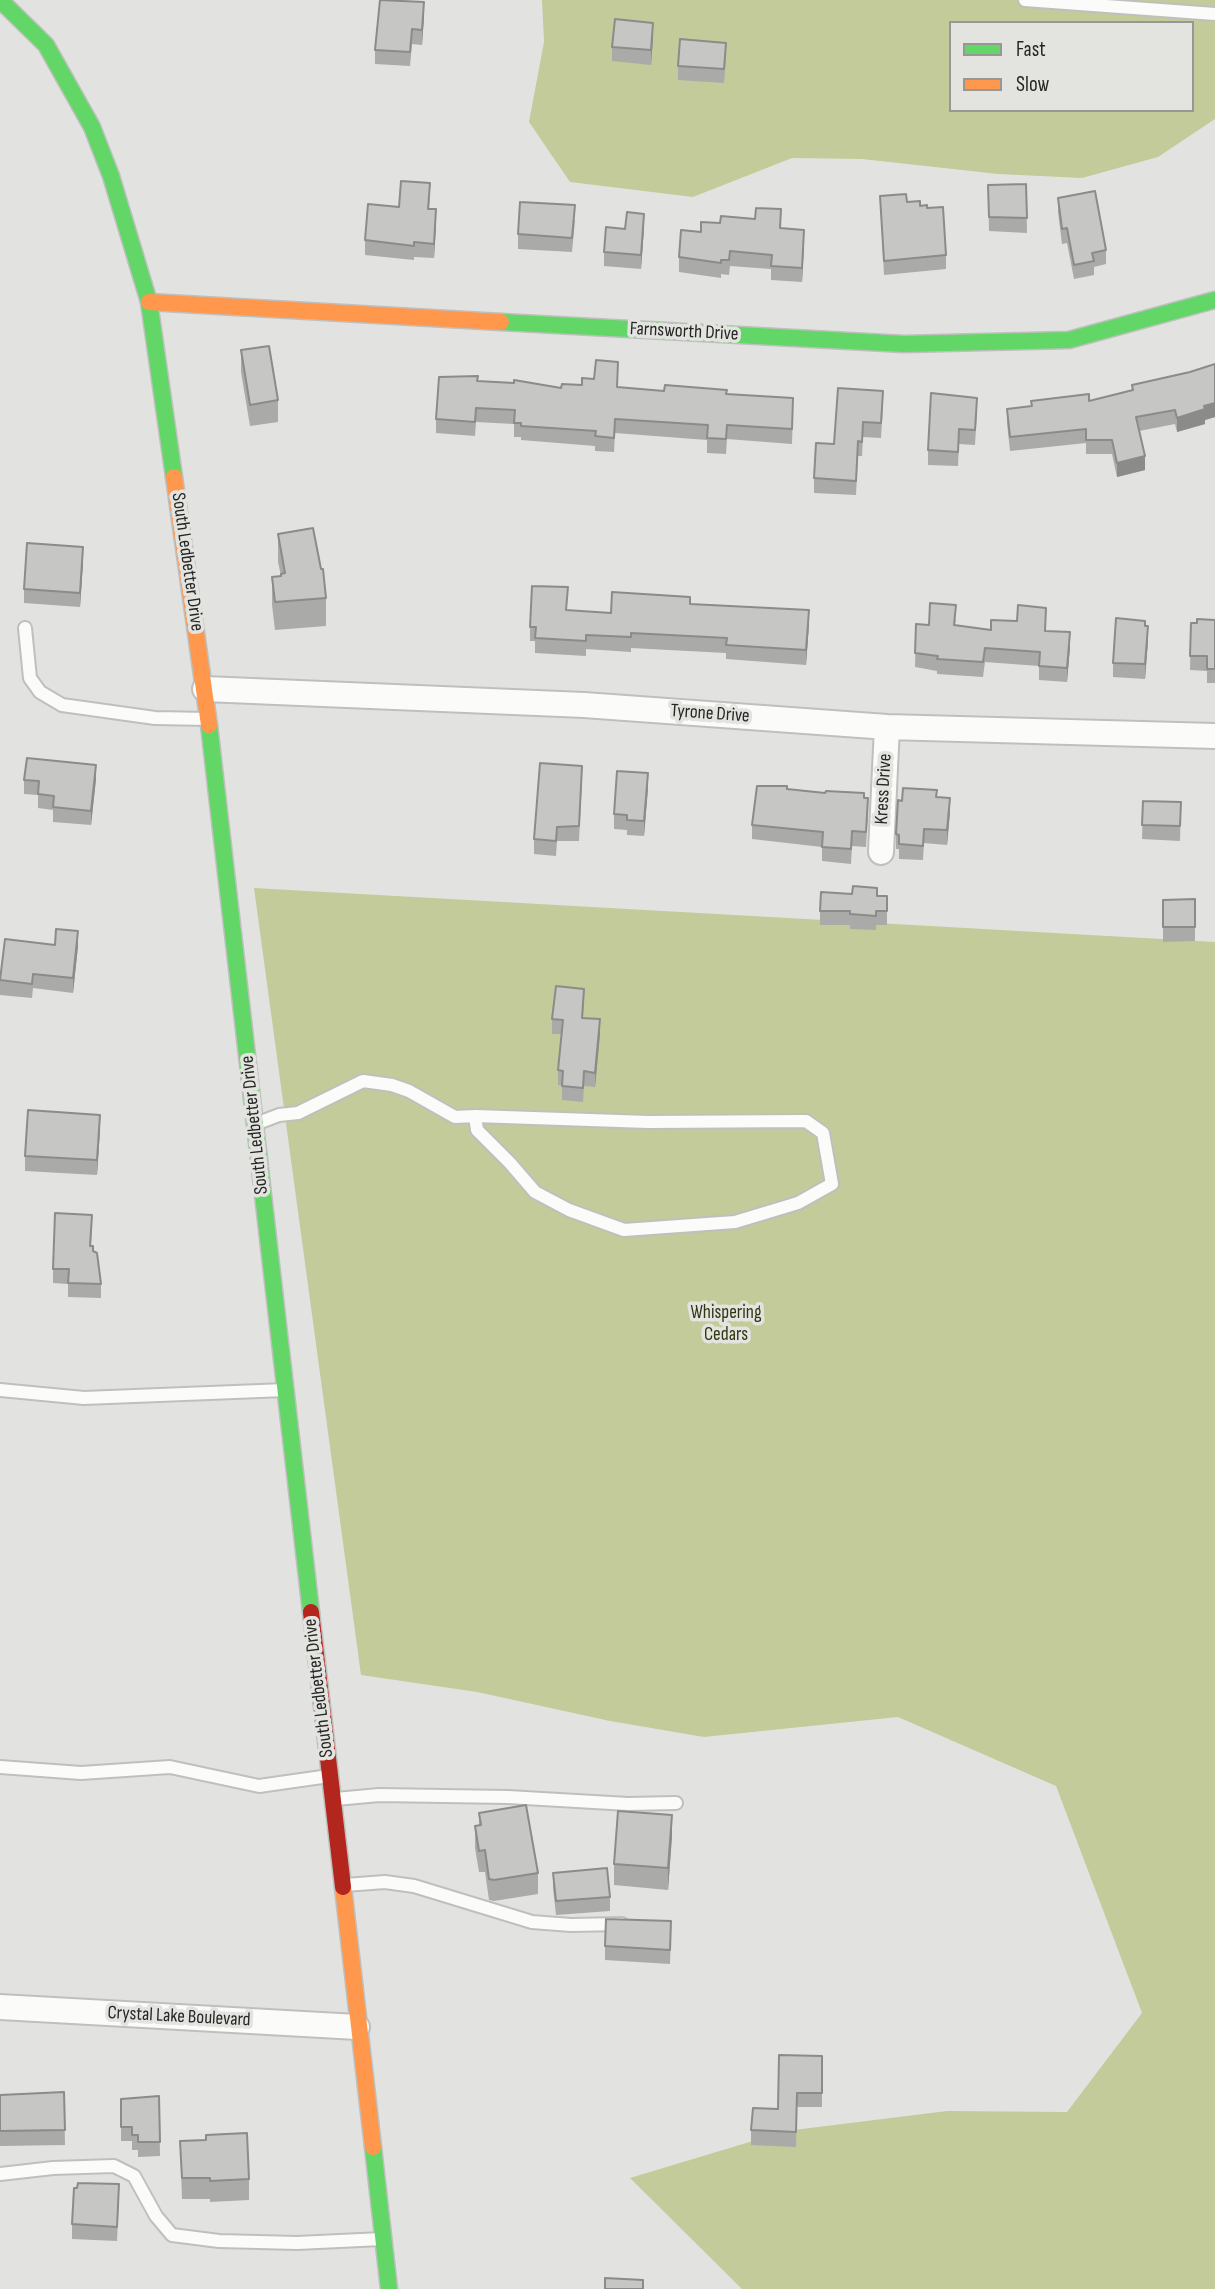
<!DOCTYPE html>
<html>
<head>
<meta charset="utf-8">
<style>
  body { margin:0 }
  #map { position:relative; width:1215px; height:2289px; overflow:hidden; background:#e2e3e1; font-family:"Sofia Sans Condensed",sans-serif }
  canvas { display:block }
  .legend { position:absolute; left:949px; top:21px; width:245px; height:91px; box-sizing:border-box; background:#e3e4e0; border:2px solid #979895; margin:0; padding:9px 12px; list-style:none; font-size:21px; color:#262725 }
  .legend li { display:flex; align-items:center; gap:14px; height:35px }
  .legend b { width:35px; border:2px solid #979895 }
</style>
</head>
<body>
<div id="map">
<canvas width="1215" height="2289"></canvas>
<ul class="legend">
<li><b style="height:9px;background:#63d668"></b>Fast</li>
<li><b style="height:9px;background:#ff974d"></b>Slow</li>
</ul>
</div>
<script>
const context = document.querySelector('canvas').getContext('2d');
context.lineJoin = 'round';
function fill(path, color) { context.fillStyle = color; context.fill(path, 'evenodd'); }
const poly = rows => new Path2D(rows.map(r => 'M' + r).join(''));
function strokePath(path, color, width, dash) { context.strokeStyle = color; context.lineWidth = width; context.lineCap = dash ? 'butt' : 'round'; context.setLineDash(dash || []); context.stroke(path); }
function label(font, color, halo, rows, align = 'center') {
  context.font = font + ' "Sofia Sans Condensed",sans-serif'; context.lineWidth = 7; context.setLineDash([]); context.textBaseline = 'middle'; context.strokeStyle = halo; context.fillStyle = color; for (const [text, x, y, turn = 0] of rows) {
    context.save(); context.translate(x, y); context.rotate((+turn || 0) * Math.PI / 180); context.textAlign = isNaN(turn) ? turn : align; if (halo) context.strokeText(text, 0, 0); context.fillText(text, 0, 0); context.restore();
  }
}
const forest = poly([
  [542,0,1215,0,1215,119,1158,157,1082,178,998,174,862,159,792,158,693,197,570,182,529,122,544,42],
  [951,23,1192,23,1192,110,951,110],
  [254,888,1215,942,1215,2289,742,2289,630,2178,786,2131,947,2111,1067,2112,1142,2013,1056,1786,898,1717,704,1737,610,1721,477,1692,361,1675]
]);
const lane = poly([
  [1025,0,1215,14],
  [25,628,30,678,40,692,62,705,155,718,208,719],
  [258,1123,279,1115,298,1113,363,1081,392,1085,409,1091,455,1117,475,1116,648,1122,806,1121,823,1133,832,1184,798,1203,735,1222,624,1230,569,1210,535,1192,510,1163,477,1130,475,1116],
  [0,1390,84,1398,285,1390],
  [0,1767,81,1773,170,1767,259,1786,329,1776],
  [336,1799,379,1795,508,1797,628,1804,676,1803],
  [345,1885,385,1882,414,1886,532,1922,571,1925,622,1924],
  [0,2174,53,2168,114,2166,134,2176,156,2216,172,2235,219,2241,297,2243,382,2239]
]);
const street = poly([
  [205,689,584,705,887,727,1215,736],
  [881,852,887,727],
  [0,2007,357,2027]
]);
const fast = poly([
  [0,0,46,45,92,127,111,176,149,302,174,477],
  [501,322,904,344,1069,340,1215,300],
  [209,725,311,1612],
  [373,2147,389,2289]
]);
const slow = poly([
  [149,302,501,322],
  [174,477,209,725],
  [343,1887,373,2147]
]);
const jam = poly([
  [311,1612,343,1887]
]);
const wall = poly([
  [424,16,422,45,412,44,410,66,375,64,375,50],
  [653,37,651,65,612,61,612,47],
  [726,57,724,83,678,80,678,66],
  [1026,184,1027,233,989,231,988,185],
  [880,196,907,202,927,208,946,255,946,269,884,275],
  [430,197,429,209,436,224,434,258,414,257,414,260,365,255,365,240,399,207],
  [1058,198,1106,250,1106,264,1094,267,1094,275,1074,279,1067,243,1062,244,1058,212],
  [575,220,572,252,518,249,518,234],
  [644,228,641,269,604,266,604,252,625,229],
  [781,228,804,244,802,282,771,280,771,269,730,266,729,275,721,274,721,278,679,272,679,257,701,232],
  [241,350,278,400,278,422,250,426,241,372],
  [1215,364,1215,417,1205,420,1205,424,1177,432,1175,424,1139,431,1145,470,1117,477,1112,454,1086,454,1086,443,1010,451,1007,423,1007,409,1031,406,1031,401,1089,401,1132,390,1132,385,1190,372],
  [618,376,617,387,664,391,727,394,793,413,792,444,727,439,726,454,707,453,707,440,615,433,614,452,595,451,595,446,521,440,521,437,514,437,514,424,476,422,475,436,436,433,436,419,478,381,561,388,582,385,594,379],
  [883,405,881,438,863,437,862,456,858,456,856,495,814,493,814,478,834,444],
  [977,412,975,445,959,444,958,466,928,465,928,450],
  [278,534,326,598,326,626,275,630,272,605,272,577,281,576,278,562],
  [83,562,80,607,24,603,24,589],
  [690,604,809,624,806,665,726,659,726,653,631,648,631,652,586,649,586,656,535,653,535,641,530,641,530,627,567,611,611,613],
  [956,619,955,626,991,630,1046,622,1046,631,1070,647,1067,682,1039,680,1039,666,985,662,983,677,937,674,937,671,915,667,916,624,929,625],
  [1215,620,1215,683,1207,683,1207,671,1190,670,1191,623],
  [1145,626,1148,641,1145,679,1113,677,1113,663],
  [96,779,91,825,53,822,53,810,38,808,38,795,24,794,24,780],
  [582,780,579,841,557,841,556,856,534,854,534,839],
  [648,788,644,836,627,835,627,830,614,829,614,814],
  [787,789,864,798,868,812,866,847,852,846,851,864,822,861,822,847,752,839,752,825],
  [937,797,950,812,947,845,924,843,923,860,899,859,899,849,896,849,896,834,902,801],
  [1143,801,1181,802,1180,841,1142,839],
  [852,894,887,896,887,925,876,925,876,930,850,929,850,925,820,925,820,911],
  [1195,899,1195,941,1163,942,1163,900],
  [55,945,78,946,73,993,33,988,32,998,0,995,0,980],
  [584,1003,583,1018,600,1034,595,1087,584,1086,583,1102,562,1100,562,1085,558,1085,558,1070,562,1034,552,1034,552,1019],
  [100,1129,97,1175,25,1171,25,1156],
  [92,1230,91,1246,93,1251,101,1284,101,1298,68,1297,68,1284,53,1283,53,1269],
  [479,1813,538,1873,538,1894,494,1901,489,1900,485,1872,479,1872,475,1848,475,1826,479,1826],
  [672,1836,668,1890,614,1885,614,1864],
  [553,1873,610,1897,610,1911,556,1915,553,1888],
  [671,1936,670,1964,605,1960,605,1946],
  [822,2056,822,2107,797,2107,796,2147,751,2145,751,2130,778,2109],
  [64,2092,65,2145,0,2146,0,2095],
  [159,2096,160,2156,138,2157,138,2150,132,2150,132,2141,121,2141,121,2099],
  [180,2141,249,2179,249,2200,210,2202,210,2199,182,2199],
  [119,2199,117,2241,72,2239,72,2224]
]);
const shadedWall = poly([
  [424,2,424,16,422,45,422,30],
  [653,23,653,37,651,65,651,50],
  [436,209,436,224,434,258,434,244],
  [644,214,644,228,641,269,641,255],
  [804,230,804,244,802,282,802,268],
  [1215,403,1215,417,1205,420,1205,424,1177,432,1177,418,1204,406],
  [1145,456,1145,470,1117,477,1117,463],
  [83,547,83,562,80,607,80,593],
  [809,610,809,624,806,665,806,650],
  [1148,626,1148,641,1145,679,1145,664],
  [1070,632,1070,647,1067,682,1067,668],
  [96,765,96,779,91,825,91,811],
  [648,773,648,788,644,836,644,821],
  [950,798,950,812,947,845,947,830],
  [78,931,78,946,73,993,73,978],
  [600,1019,600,1034,595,1087,595,1073],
  [100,1115,100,1129,97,1175,97,1160],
  [672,1815,672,1836,668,1890,668,1868]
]);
const building = poly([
  [380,0,424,2,422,30,412,29,410,52,375,50,380,0],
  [615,19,653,23,651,50,612,47,615,19],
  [680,39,726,43,724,69,678,66,680,39],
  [401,181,430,183,428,209,436,209,434,244,414,242,414,246,365,240,368,204,399,207,401,181],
  [1026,184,1027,218,989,217,988,185,1026,184],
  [1095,191,1106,250,1092,253,1094,261,1074,265,1067,228,1062,229,1058,198,1095,191],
  [906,194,907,202,920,201,920,206,927,205,927,208,943,207,946,255,884,261,880,196,906,194],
  [520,202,575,205,572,238,518,234,520,202],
  [756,208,781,209,780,228,804,230,802,268,771,266,772,255,730,251,729,260,721,260,721,263,679,257,681,230,701,232,701,222,720,223,721,216,755,219,756,208],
  [627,212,644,214,641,255,604,252,606,227,625,229,627,212],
  [269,346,278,400,250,405,241,350,269,346],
  [596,360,618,362,617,387,664,391,665,385,727,390,726,394,793,398,792,429,727,425,726,439,707,438,708,425,615,419,614,438,595,436,596,431,521,426,521,423,514,423,515,410,476,408,475,422,436,419,439,377,478,376,477,381,514,383,514,380,561,388,562,384,582,385,582,378,594,379,596,360],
  [1215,364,1215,403,1204,406,1205,409,1177,418,1175,410,1136,417,1145,456,1117,463,1112,440,1086,440,1086,429,1010,437,1007,409,1032,406,1031,401,1089,394,1089,401,1133,390,1132,385,1190,372,1215,364],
  [838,388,883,391,881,423,863,422,862,442,858,441,856,481,814,478,816,443,834,444,838,388],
  [931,393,977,398,975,430,959,429,958,452,928,450,931,393],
  [313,528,321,569,323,569,326,598,275,602,272,577,281,576,281,574,285,573,278,534,313,528],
  [27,543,83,547,80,593,24,589,27,543],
  [532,586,568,587,566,610,611,613,612,592,690,597,690,604,809,610,806,650,726,645,727,638,631,633,631,637,586,635,586,641,535,638,536,627,530,627,532,586],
  [930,603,956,605,954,625,991,630,991,620,1017,621,1018,605,1046,608,1045,631,1070,632,1067,668,1039,666,1040,652,985,648,983,662,937,659,938,656,915,653,916,624,929,625,930,603],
  [1116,618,1145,621,1145,626,1148,626,1145,664,1113,663,1116,618],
  [1197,619,1215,620,1215,669,1207,669,1207,656,1190,656,1191,623,1197,623,1197,619],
  [27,758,96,765,91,811,53,807,54,796,38,794,39,781,24,780,27,758],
  [540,763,582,766,579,826,557,827,556,841,534,839,540,763],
  [617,771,648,773,644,821,627,820,627,815,614,814,617,771],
  [757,786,787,786,787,789,825,793,826,791,864,793,864,798,868,798,866,832,852,831,851,849,822,847,823,832,752,825,757,786],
  [903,788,937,790,936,797,950,798,947,830,924,829,923,846,899,844,899,835,896,834,898,800,902,801,903,788],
  [1143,801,1181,802,1180,826,1142,825,1143,801],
  [853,886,877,888,877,896,887,896,887,911,876,911,876,916,850,914,850,911,820,911,821,892,852,894,853,886],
  [1195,899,1195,927,1163,927,1163,900,1195,899],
  [56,929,78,931,73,978,33,974,32,984,0,980,5,939,55,945,56,929],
  [556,986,584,989,582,1018,600,1019,595,1073,584,1071,583,1088,562,1086,563,1071,558,1070,563,1020,552,1019,556,986],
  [28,1110,100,1115,97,1160,25,1156,28,1110],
  [55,1213,92,1215,90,1246,93,1246,93,1251,97,1253,101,1284,68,1283,69,1269,53,1269,55,1213],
  [526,1805,538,1873,494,1880,489,1879,485,1850,479,1851,475,1826,481,1825,479,1813,526,1805],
  [618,1811,672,1815,668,1868,614,1864,618,1811],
  [607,1868,610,1897,556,1901,553,1873,607,1868],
  [606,1919,671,1921,670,1950,605,1946,606,1919],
  [779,2055,822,2056,822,2093,797,2093,796,2132,751,2130,753,2108,778,2109,779,2055],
  [64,2092,65,2130,0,2131,0,2095,64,2092],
  [159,2096,160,2142,138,2142,138,2135,132,2135,132,2127,121,2127,121,2099,159,2096],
  [247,2133,249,2179,210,2181,210,2178,182,2178,180,2141,206,2140,206,2135,247,2133],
  [78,2183,119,2184,117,2227,72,2224,74,2188,77,2188,78,2183],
  [605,2278,643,2280,643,2289,605,2289,605,2278]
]);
const streetNames = [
  ["Farnsworth Drive",684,332,3],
  ["South Ledbetter Drive",187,562,82],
  ["Tyrone Drive",710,714,4],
  ["Kress Drive",884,789,-87],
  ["South Ledbetter Drive",255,1125,-96],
  ["South Ledbetter Drive",319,1688,-97],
  ["Crystal Lake Boulevard",179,2017,3]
];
const parkNames = [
  ["Whispering",726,1313],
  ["Cedars",726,1335]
];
fill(forest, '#c3cb9a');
strokePath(lane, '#bfc0be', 16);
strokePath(street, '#bfc0be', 28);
strokePath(fast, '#bfc0be', 19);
strokePath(slow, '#bfc0be', 19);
strokePath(jam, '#bfc0be', 19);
strokePath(lane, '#fbfbfa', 12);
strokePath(street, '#fbfbfa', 24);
strokePath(fast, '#63d668', 16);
strokePath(slow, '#ff974d', 16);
strokePath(jam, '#b3261e', 16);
fill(wall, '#aaaaa9');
fill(shadedWall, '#8b8b8a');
fill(building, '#c6c6c5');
strokePath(building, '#8b8b8a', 2);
label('19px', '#262725', '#e3e4e0', streetNames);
label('19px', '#313610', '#e3e4e0', parkNames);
</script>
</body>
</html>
